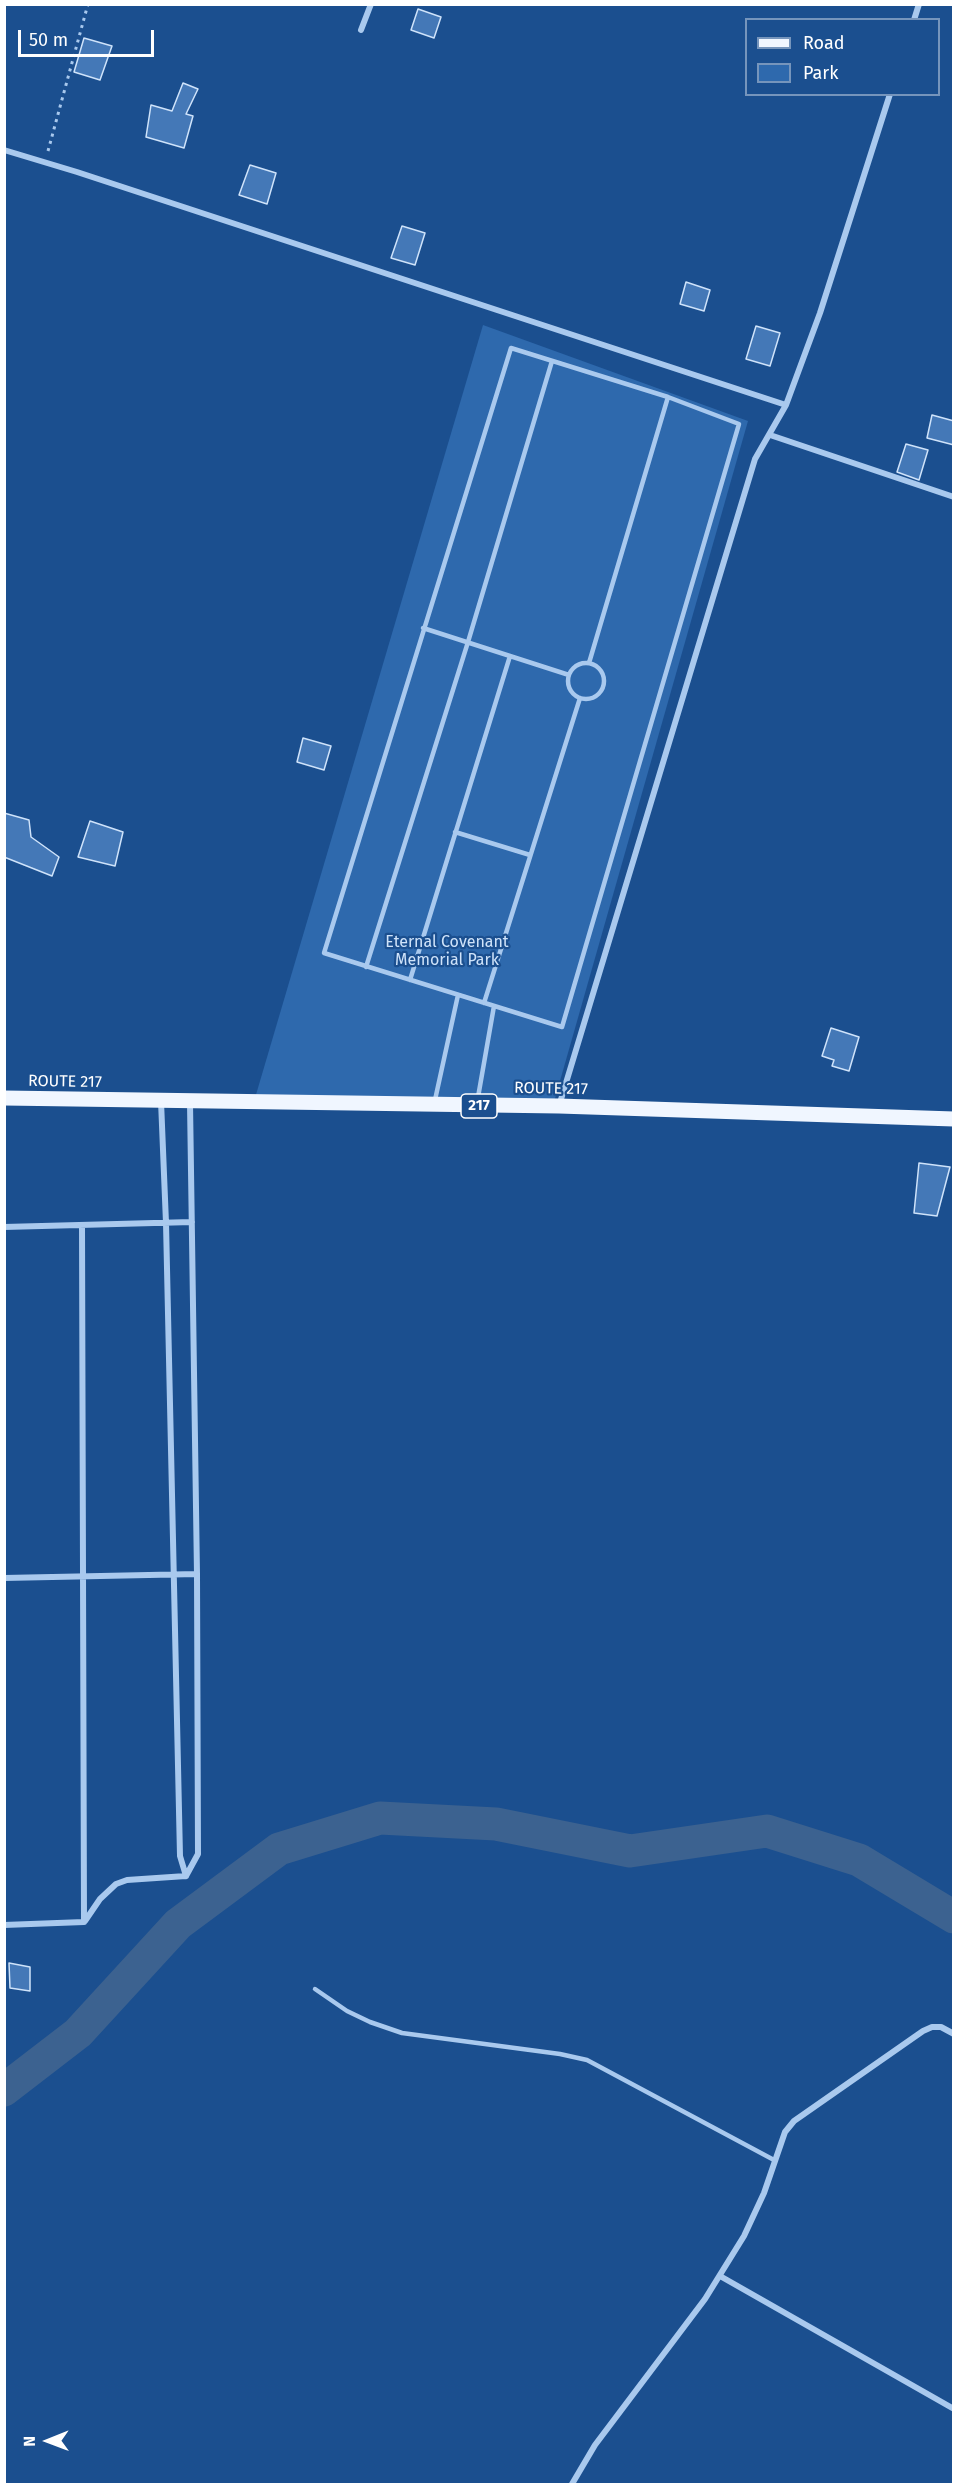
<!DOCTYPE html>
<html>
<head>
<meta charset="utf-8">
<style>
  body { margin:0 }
  #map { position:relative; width:958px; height:2489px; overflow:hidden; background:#1b4f8f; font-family:"Fira Sans",sans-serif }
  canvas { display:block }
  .frame { position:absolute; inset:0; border:6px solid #fff; pointer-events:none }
  .legend { position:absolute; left:745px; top:18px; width:195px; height:78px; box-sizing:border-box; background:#1b4f8f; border:2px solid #7695bc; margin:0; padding:8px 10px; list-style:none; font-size:18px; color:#fff }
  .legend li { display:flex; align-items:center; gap:12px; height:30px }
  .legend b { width:30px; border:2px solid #7695bc }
  .north { position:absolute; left:18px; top:2411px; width:60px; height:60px; -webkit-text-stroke:4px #1b4f8f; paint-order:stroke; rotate:269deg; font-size:16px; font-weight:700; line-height:24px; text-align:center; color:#fff }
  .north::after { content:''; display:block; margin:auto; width:21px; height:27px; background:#fff; clip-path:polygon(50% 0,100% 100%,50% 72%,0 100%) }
  .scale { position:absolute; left:18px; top:30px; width:136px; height:27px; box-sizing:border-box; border:3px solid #fff; border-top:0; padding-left:8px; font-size:18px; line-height:21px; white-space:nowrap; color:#fff; -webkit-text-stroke:4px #1b4f8f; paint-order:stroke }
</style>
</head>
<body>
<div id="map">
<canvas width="958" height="2489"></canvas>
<div class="frame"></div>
<ul class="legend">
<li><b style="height:8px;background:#f0f6ff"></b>Road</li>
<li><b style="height:16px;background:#2e69ad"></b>Park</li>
</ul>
<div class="north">N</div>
<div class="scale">50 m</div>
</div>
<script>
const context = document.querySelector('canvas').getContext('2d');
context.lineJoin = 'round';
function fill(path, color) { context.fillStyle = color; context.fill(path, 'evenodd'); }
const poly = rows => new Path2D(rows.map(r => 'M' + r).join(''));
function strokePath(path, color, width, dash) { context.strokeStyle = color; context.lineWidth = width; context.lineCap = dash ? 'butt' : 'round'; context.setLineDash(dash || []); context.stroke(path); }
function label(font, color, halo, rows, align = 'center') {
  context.font = font + ' "Fira Sans",sans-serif'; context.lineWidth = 4.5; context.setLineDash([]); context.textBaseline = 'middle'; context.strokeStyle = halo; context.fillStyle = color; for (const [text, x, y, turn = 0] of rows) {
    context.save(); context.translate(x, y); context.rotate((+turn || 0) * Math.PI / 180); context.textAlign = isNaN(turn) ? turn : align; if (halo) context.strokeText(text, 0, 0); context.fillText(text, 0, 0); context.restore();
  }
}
const green = poly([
  [483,325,748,421,554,1102,255,1098]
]);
const river = poly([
  [4,2090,78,2033,178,1924,279,1849,380,1818,496,1824,630,1851,767,1831,859,1860,954,1917]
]);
const building = poly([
  [418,9,441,17,434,38,411,30,418,9],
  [84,38,112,46,100,80,74,72,84,38],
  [183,83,198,89,186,114,193,116,184,148,146,137,151,105,172,111,183,83],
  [250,165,276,173,267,204,239,195,250,165],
  [402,226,425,233,415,265,391,258,402,226],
  [686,282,710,290,704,311,680,304,686,282],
  [756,326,780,333,770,366,746,359,756,326],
  [932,415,954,421,954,445,927,438,932,415],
  [906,444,928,450,919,480,897,472,906,444],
  [303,738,331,746,324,770,297,762,303,738],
  [4,813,29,820,31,837,59,857,52,876,4,857,4,813],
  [90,821,123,832,115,866,78,857,90,821],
  [831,1028,859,1037,849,1071,832,1066,834,1060,822,1056,831,1028],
  [919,1163,950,1167,937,1216,914,1213,919,1163],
  [9,1963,30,1967,30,1991,10,1988,9,1963]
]);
const path = poly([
  [48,151,88,4]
]);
const lane = poly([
  [511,348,668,397,739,424,562,1027,324,953,511,348],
  [423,628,569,675],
  [589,663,668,397],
  '568 681a18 18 0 1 1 36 0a18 18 0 1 1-36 0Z',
  [455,832,530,855],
  [366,967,468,642,552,361],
  [410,980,510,656],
  [484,1003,580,698],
  [435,1100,458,995],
  [477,1103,494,1006],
  [315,1989,347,2011,370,2022,402,2033,560,2054,587,2060,774,2160]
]);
const street = poly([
  [914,20,919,4],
  [361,30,371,4],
  [4,150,77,172,786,405],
  [770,435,954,497],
  [161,1101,166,1223,180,1856,186,1876],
  [559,1106,755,459,786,405,820,313,890,94],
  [4,1227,192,1222],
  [4,1578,197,1574],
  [186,1876,198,1854,197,1574,190,1103],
  [85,1921,100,1899,116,1884,127,1880,186,1876],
  [4,1925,84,1922,82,1225],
  [720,2276,954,2409],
  [572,2484,595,2445,705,2299,744,2236,764,2193,785,2132,794,2121,923,2031,932,2027,941,2027,954,2034]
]);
const primary = poly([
  [4,1098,559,1106,954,1119]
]);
const shields = [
  [479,1106,36]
];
const shieldNames = [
  ["217",479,1106]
];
const parkNames = [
  ["Eternal Covenant",447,943],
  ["Memorial Park",447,961]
];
const streetNames = [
  ["ROUTE 217",65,1082,1],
  ["ROUTE 217",551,1089,1]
];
fill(green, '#2e69ad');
strokePath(river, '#3c6290', 33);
fill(building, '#4478b7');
strokePath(building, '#cfe3fa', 1.5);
strokePath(path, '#a9c9ee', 3, [3, 4.5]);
strokePath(lane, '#a9c9ee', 4.5);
strokePath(street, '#a9c9ee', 6);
strokePath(primary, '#f0f6ff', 15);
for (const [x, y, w] of shields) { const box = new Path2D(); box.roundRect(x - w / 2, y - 12, w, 24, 4.5); context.fillStyle = '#1b4f8f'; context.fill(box); strokePath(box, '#fff', 1.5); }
label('bold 15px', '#fff', null, shieldNames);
label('16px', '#cfe3fa', '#1b4f8f', parkNames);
label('16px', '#fff', '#1b4f8f', streetNames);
</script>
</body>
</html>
